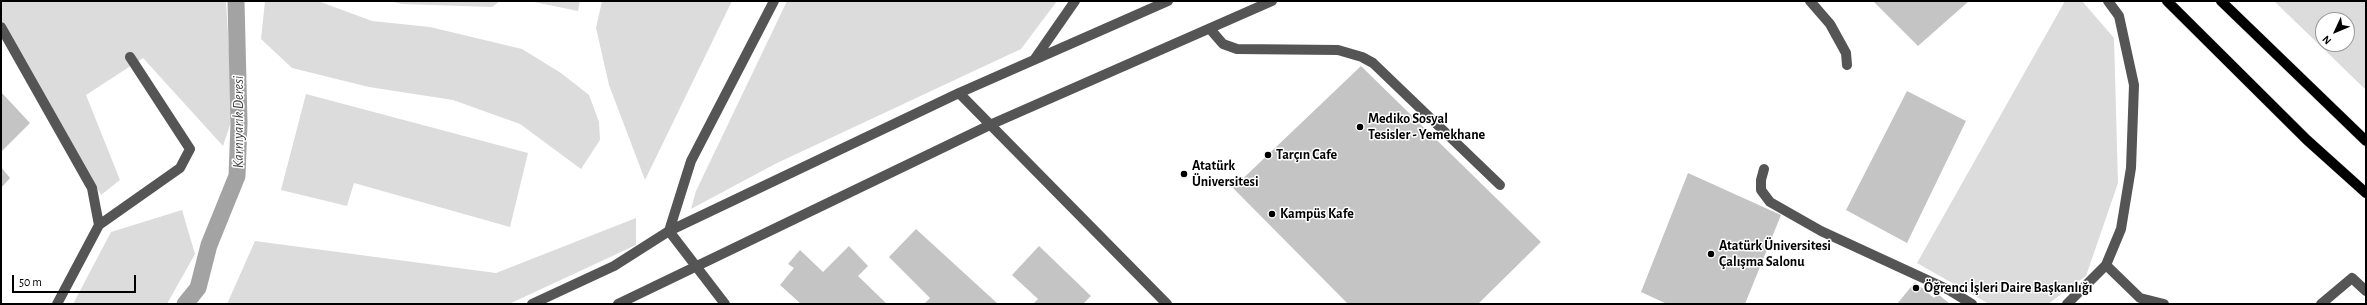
<!DOCTYPE html>
<html>
<head>
<meta charset="utf-8">
<style>
  body { margin:0 }
  #map { position:relative; width:2367px; height:305px; overflow:hidden; background:#fff; font-family:"Alegreya Sans",sans-serif }
  canvas { display:block }
  .frame { position:absolute; inset:0; border:2px solid #000; pointer-events:none }
  .north { position:absolute; left:2315px; top:12px; width:40px; height:40px; box-sizing:border-box; background:#fff; border:1px solid #999; border-radius:50%; rotate:226deg; font-size:11px; font-weight:700; line-height:16px; text-align:center; color:#000 }
  .north::after { content:''; display:block; margin:auto; width:14px; height:18px; background:#000; clip-path:polygon(50% 0,100% 100%,50% 72%,0 100%) }
  .scale { position:absolute; left:12px; top:275px; width:124px; height:18px; box-sizing:border-box; border:2px solid #000; border-top:0; padding-left:5px; font-size:12px; line-height:14px; white-space:nowrap; color:#000; -webkit-text-stroke:3px #fff; paint-order:stroke }
</style>
</head>
<body>
<div id="map">
<canvas width="2367" height="305"></canvas>
<div class="frame"></div>
<div class="north">N</div>
<div class="scale">50 m</div>
</div>
<script>
const context = document.querySelector('canvas').getContext('2d');
context.lineJoin = 'round';
function fill(path, color) { context.fillStyle = color; context.fill(path, 'evenodd'); }
const poly = rows => new Path2D(rows.map(r => 'M' + r).join(''));
function strokePath(path, color, width, dash) { context.strokeStyle = color; context.lineWidth = width; context.lineCap = dash ? 'butt' : 'round'; context.setLineDash(dash || []); context.stroke(path); }
function label(font, color, halo, rows, align = 'center') {
  context.font = font + ' "Alegreya Sans",sans-serif'; context.lineWidth = 3; context.setLineDash([]); context.textBaseline = 'middle'; context.strokeStyle = halo; context.fillStyle = color; for (const [text, x, y, turn = 0] of rows) {
    context.save(); context.translate(x, y); context.rotate((+turn || 0) * Math.PI / 180); context.textAlign = isNaN(turn) ? turn : align; if (halo) context.strokeText(text, 0, 0); context.fillText(text, 0, 0); context.restore();
  }
}
const green = poly([
  [1,1,226,1,233,116,223,146,143,58,86,95,120,180,101,195,1,19],
  [265,1,318,1,372,21,430,27,522,49,561,73,589,95,599,122,600,140,581,169,520,124,453,100,369,87,292,68,261,39],
  [389,1,500,1,492,7,402,4],
  [529,1,580,1,578,11],
  [602,1,732,1,645,180,609,85,596,28],
  [787,1,1057,1,1021,49,775,164,691,209,696,191],
  [2065,1,2082,1,2114,38,2118,183,2086,276,2048,304,1989,304,1917,263],
  [2274,1,2366,1,2366,90],
  [2323,20,2347,20,2347,44,2323,44],
  [306,94,528,153,510,227,354,183,347,206,281,190],
  [182,210,195,254,167,304,73,304,111,232],
  [636,218,636,245,509,304,227,304,255,241,496,273]
]);
const canal = poly([
  [185,304,198,288,209,245,237,176,239,123,236,1]
]);
const building = poly([
  [1873,1,1969,1,1918,46],
  [1361,66,1541,242,1478,304,1348,304,1233,188],
  [1907,91,1966,121,1907,243,1846,210],
  [1,92,30,123,1,152],
  [1,167,10,178,1,188],
  [1688,173,1781,215,1745,304,1667,304,1641,292],
  [916,229,998,304,924,304,930,298,889,257],
  [849,246,868,266,858,276,887,304,801,304,780,285,794,268,788,264,800,250,823,272],
  [1039,246,1091,296,1083,304,1033,304,1038,299,1012,275],
  [1915,282,1934,298,1938,294,1950,304,1897,304]
]);
const minor = poly([
  [1810,1,1830,24,1846,53,1847,65],
  [1,27,92,188,99,225,57,304],
  [1210,29,1223,44,1237,49,1338,50,1362,57,1373,63,1500,185],
  [1034,60,1075,1],
  [959,93,1167,304],
  [1764,169,1761,180,1761,190,1770,202,1821,231,1949,290,1972,304],
  [99,225,180,168,190,149,130,57],
  [2106,265,2140,298,2164,304],
  [532,304,614,266,669,231,959,93,1168,1],
  [618,304,992,124,1272,1],
  [725,304,669,231,691,161,774,1],
  [2067,304,2106,265,2121,229,2131,168,2134,85,2119,16,2108,1],
  [2321,304,2352,278,2366,291]
]);
const major = poly([
  [2167,1,2307,140,2366,193],
  [2221,1,2366,141]
]);
const markers = [
  [1360,127,4,"#000"],
  [1268,155,4,"#000"],
  [1184,174,4,"#000"],
  [1272,214,4,"#000"],
  [1711,254,4,"#000"],
  [1916,288,4,"#000"]
];
const poiNames = [
  ["Mediko Sosyal",1368,119],
  ["Tesisler - Yemekhane",1368,135],
  ["Tarçın Cafe",1276,155],
  ["Atatürk",1192,166],
  ["Üniversitesi",1192,182],
  ["Kampüs Kafe",1280,214],
  ["Atatürk Üniversitesi",1719,246],
  ["Çalışma Salonu",1719,262],
  ["Öğrenci İşleri Daire Başkanlığı",1924,288]
];
const waterNames = [
  ["Karnıyarık Deresi",238,122,-90]
];
fill(green, '#dcdcdc');
strokePath(canal, '#a3a3a3', 17);
fill(building, '#c4c4c4');
strokePath(major, '#dbdbdb', 11);
strokePath(minor, '#555', 10);
strokePath(major, '#000', 10);
for (const [x, y, r, color] of markers) { const dot = new Path2D(); dot.arc(x, y, r, 0, 2 * Math.PI); context.fillStyle = color; context.fill(dot); strokePath(dot, '#fff', 1.5); }
label('bold 14px', '#000', '#fff', poiNames, 'left');
label('italic 15px', '#444', '#fff', waterNames);
</script>
</body>
</html>
